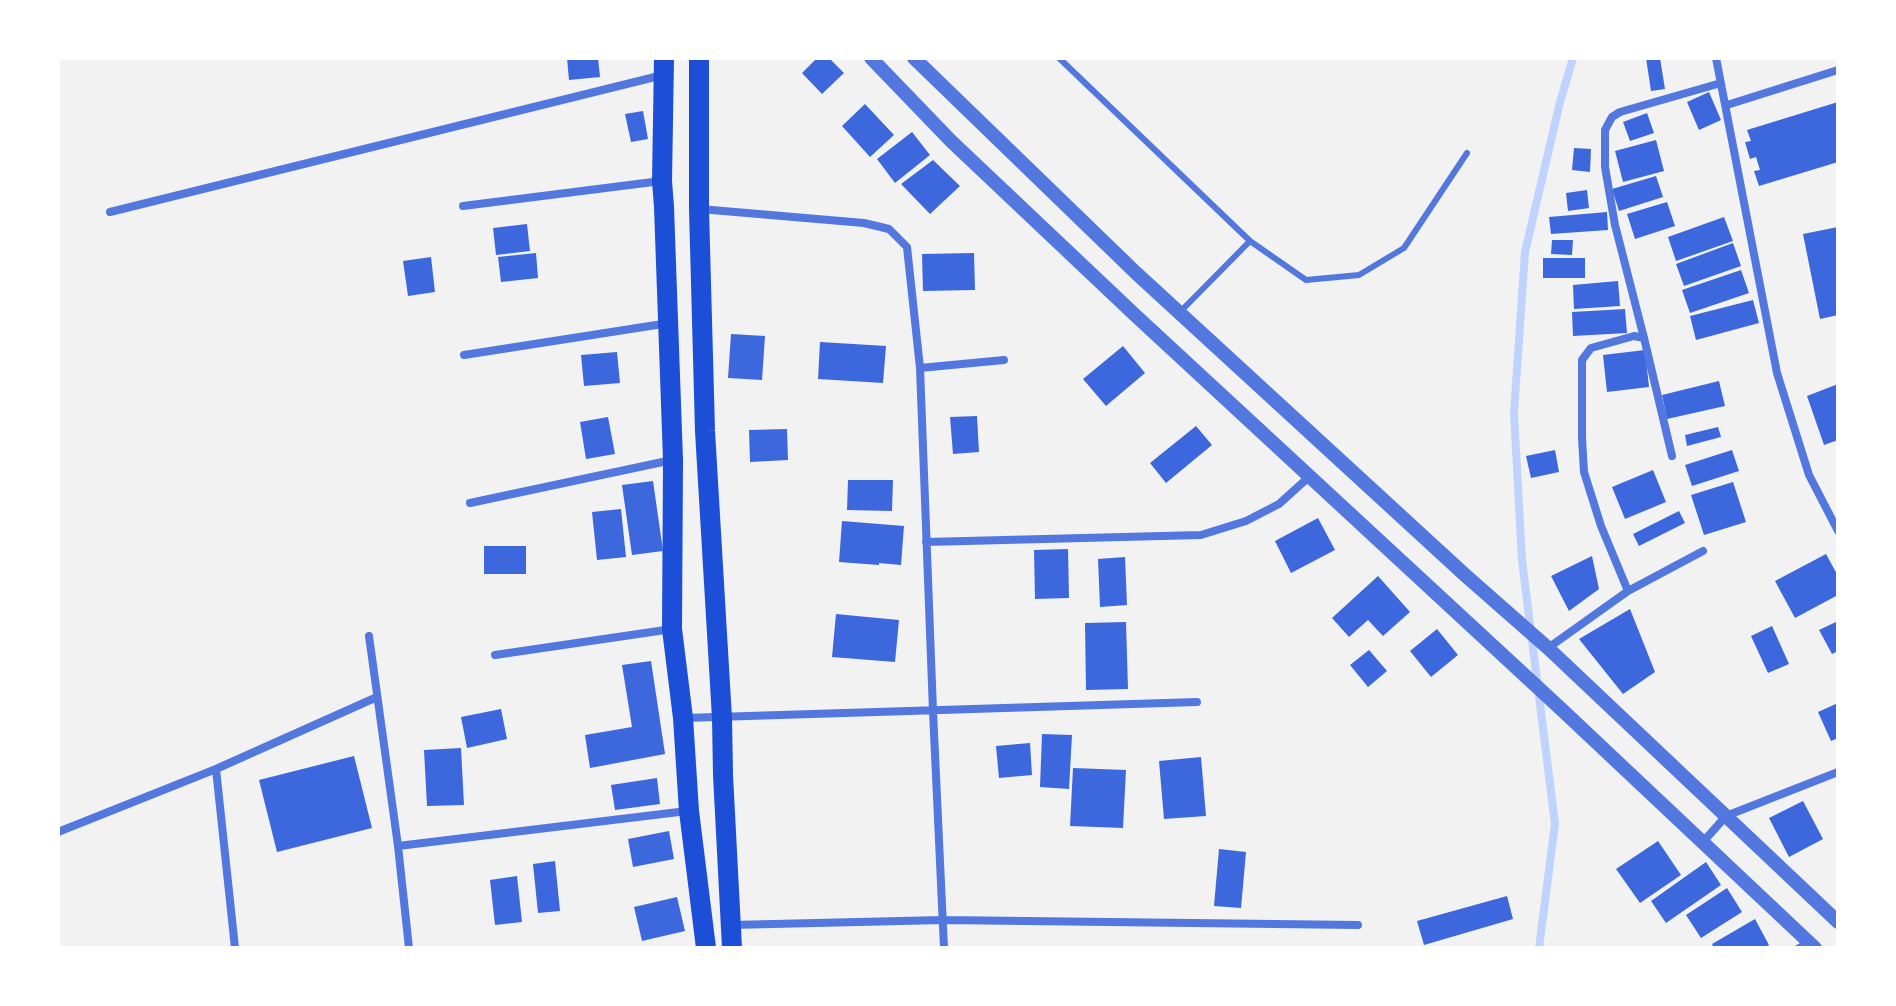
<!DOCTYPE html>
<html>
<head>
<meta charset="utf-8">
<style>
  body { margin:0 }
  #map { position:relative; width:1896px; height:1006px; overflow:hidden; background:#f2f2f2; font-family:"Archivo Narrow",sans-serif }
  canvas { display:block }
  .frame { position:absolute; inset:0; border:60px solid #fff; pointer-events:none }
</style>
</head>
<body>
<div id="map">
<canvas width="1896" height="1006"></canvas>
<div class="frame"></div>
</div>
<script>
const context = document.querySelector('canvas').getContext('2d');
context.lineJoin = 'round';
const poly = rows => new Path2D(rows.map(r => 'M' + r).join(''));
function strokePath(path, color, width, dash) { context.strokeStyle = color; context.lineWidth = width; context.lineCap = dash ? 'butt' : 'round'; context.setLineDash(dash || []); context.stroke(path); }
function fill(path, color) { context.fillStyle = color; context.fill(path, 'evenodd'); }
const stream = poly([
  [1539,948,1555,824,1522,560,1514,413,1525,252,1560,102,1573,58]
]);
const building = poly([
  [567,58,598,58,600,77,569,80],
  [817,58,829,58,844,73,822,94,802,73],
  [1646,58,1660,58,1665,89,1651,91],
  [1709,92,1721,120,1699,130,1687,102],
  [1838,102,1838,162,1759,186,1754,171,1760,170,1756,157,1750,159,1745,142,1751,141,1747,130],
  [865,104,894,135,870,157,842,126],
  [643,111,648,139,631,142,625,114],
  [1647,113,1654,133,1630,141,1623,122],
  [912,132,930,155,895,183,877,159],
  [1656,140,1664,171,1623,182,1615,151],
  [1574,148,1591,149,1590,172,1572,170],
  [933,160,960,186,930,214,901,184],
  [1656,176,1663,197,1619,211,1612,189],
  [1587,190,1589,208,1568,211,1566,193],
  [1667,202,1675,226,1635,239,1627,214],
  [1607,212,1608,230,1551,234,1549,217],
  [1724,217,1733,241,1676,261,1668,237],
  [527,224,530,251,496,255,493,228],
  [1838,227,1838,315,1820,319,1803,234],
  [1552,240,1573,240,1572,255,1551,254],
  [1733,243,1741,266,1684,286,1676,264],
  [536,253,538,278,501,282,498,257],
  [974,253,975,290,923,291,922,254],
  [431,257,435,292,408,296,403,261],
  [1543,258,1585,258,1585,278,1543,278],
  [1741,270,1749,293,1690,313,1682,290],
  [1618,281,1620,306,1574,309,1573,285],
  [1753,300,1759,323,1696,340,1690,316],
  [1625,309,1627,333,1573,336,1572,312],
  [731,334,765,336,762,380,728,378],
  [820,342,886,346,883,383,818,379],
  [1123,346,1145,373,1106,406,1083,379],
  [1645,350,1649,387,1607,392,1603,355],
  [617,352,620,383,584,386,581,355],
  [1719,381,1725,406,1667,419,1662,395],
  [1838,384,1838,440,1824,445,1807,396],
  [977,416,979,452,953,454,950,417],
  [608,417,615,454,586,459,580,422],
  [1196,426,1212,445,1166,483,1150,463],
  [1718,427,1721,437,1687,446,1685,435],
  [787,429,788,460,750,462,749,430],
  [1555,450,1559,472,1531,478,1526,456],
  [1732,450,1739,471,1692,486,1685,465],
  [1653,470,1666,502,1625,519,1612,487],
  [848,480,893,480,892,511,847,510],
  [653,481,663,551,632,555,622,485],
  [1733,482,1746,522,1704,535,1691,495],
  [621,509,626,557,597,560,592,512],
  [1679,511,1685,523,1639,546,1633,534],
  [1318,518,1335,550,1291,573,1275,541],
  [842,521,904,526,901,565,879,563,879,565,839,562],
  [484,546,526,546,526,574,484,574],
  [1068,549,1069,598,1035,599,1034,550],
  [1826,554,1838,576,1838,595,1795,618,1775,581],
  [1592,556,1599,589,1569,611,1551,576],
  [1125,557,1127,605,1100,607,1098,559],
  [1378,576,1410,612,1383,636,1368,620,1349,637,1332,618],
  [1630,609,1655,672,1623,694,1579,639],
  [836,614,899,620,895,662,832,657],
  [1838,621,1838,651,1832,654,1819,630],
  [1126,622,1128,689,1086,690,1085,623],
  [1772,626,1789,664,1768,673,1751,636],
  [1437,629,1458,655,1431,677,1410,651],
  [1369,650,1387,671,1368,687,1350,665],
  [651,661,665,754,590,768,585,735,632,727,622,665],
  [1838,703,1838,738,1831,741,1818,712],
  [501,709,507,739,467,748,461,717],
  [1042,734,1072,735,1069,789,1040,787],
  [1030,743,1032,775,999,778,996,746],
  [461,748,464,805,427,806,424,750],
  [354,756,372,828,277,852,259,780],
  [1201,757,1206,816,1164,819,1159,761],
  [1073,768,1126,770,1123,828,1070,826],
  [657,778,660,804,615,810,611,785],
  [1803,801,1823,839,1789,857,1769,818],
  [669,831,674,859,633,867,628,839],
  [1658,841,1681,875,1640,903,1616,869],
  [1219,849,1246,852,1241,908,1214,906],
  [555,861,560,911,538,913,533,864],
  [1706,862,1721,885,1666,923,1651,901],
  [517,876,522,922,495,925,490,880],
  [1727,888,1742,912,1701,938,1686,915],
  [1507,896,1513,919,1424,945,1417,921],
  [677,897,685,931,642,941,634,907],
  [1755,919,1769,945,1764,948,1714,948,1712,944]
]);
const service = poly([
  [1059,58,1250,241],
  [1179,313,1250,241,1306,280,1359,275,1404,248,1467,153]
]);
const minor = poly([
  [1716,58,1777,373,1809,475,1838,531],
  [1727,105,1838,70],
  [463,206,661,181],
  [700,209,864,223,889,229,907,247,920,368,933,711,944,948],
  [110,212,663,75],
  [1644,338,1672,456],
  [464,355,669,323],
  [920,368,1004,360],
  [470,503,672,460],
  [926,542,1201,535,1246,521,1279,504,1310,476],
  [1628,591,1601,526,1584,472,1582,438,1582,360,1591,348,1634,336,1644,338,1615,225,1605,167,1605,130,1612,117,1620,112,1721,83],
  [369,636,398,846,409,948],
  [1548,648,1628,591,1703,551],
  [495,655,672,629],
  [684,718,1197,702],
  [216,769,235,948],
  [58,832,216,769,377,697],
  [1703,842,1726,816,1838,772],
  [398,846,687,811],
  [731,925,943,920,1358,925],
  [1799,948,1809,943]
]);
const tertiary = poly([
  [871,58,951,141,1135,315,1560,708,1815,948],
  [914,58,1135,272,1465,575,1548,648,1838,922]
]);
const primary = poly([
  [664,58,662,181,664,207,673,460,672,629,683,718,689,811,706,948],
  [699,58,699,209,705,431,722,718,723,775,732,948]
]);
strokePath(stream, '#bfd3fe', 8);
fill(building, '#3d67dc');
strokePath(service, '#5277de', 6);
strokePath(minor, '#5277de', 8);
strokePath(tertiary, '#5277de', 14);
strokePath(primary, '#1d4ed8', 20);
</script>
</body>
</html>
